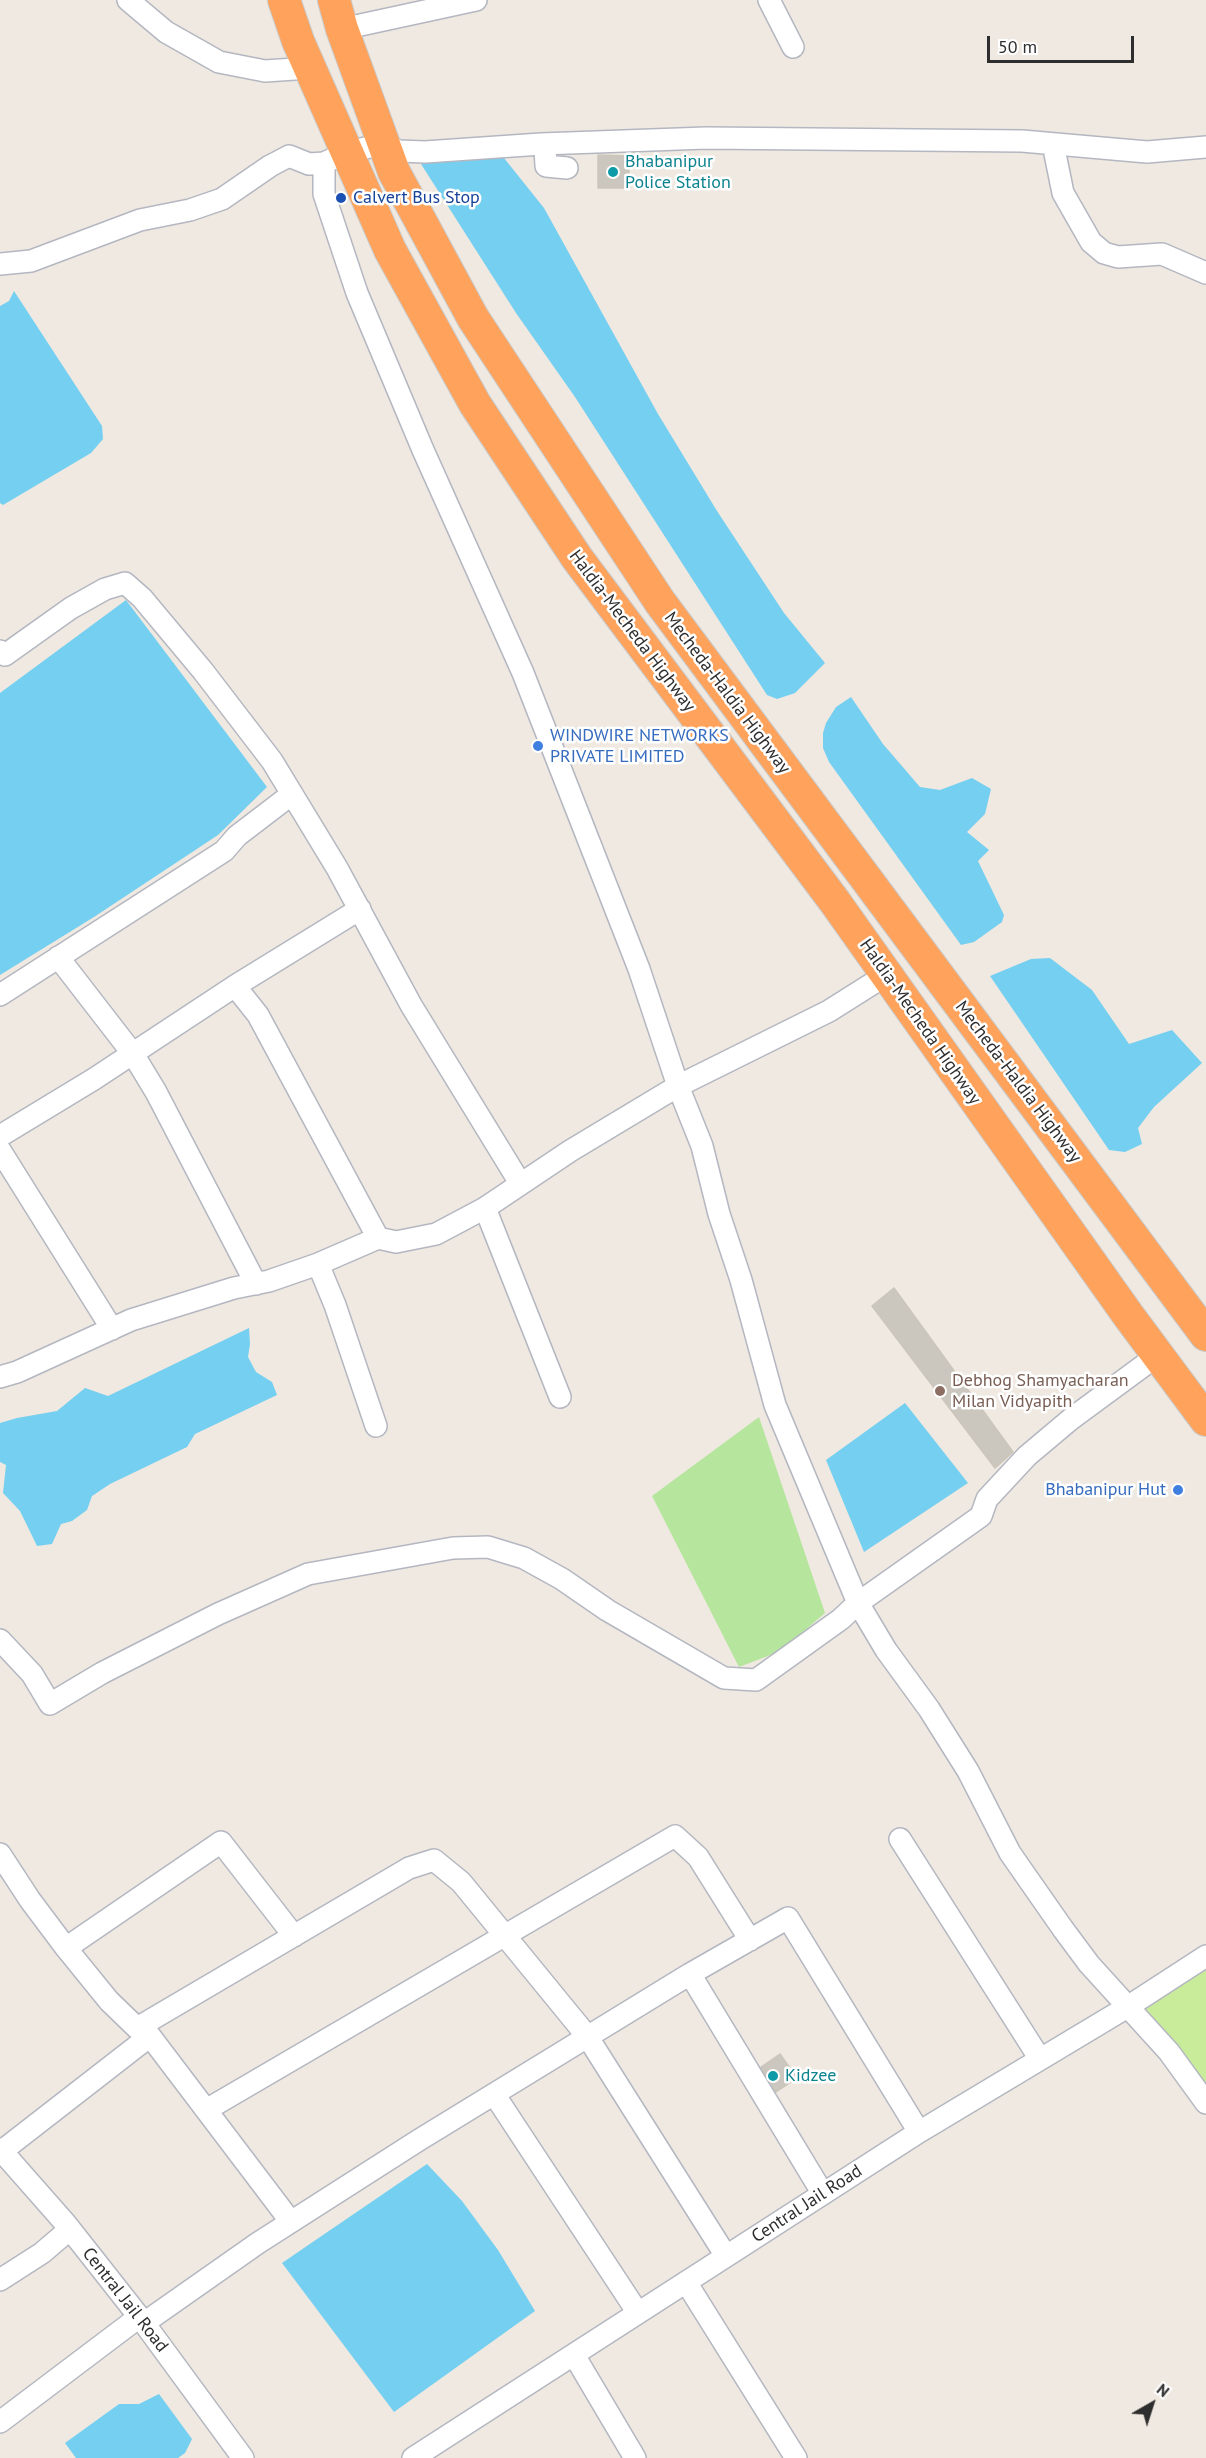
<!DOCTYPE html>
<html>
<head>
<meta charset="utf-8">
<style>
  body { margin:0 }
  #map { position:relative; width:1206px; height:2458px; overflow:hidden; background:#efe9e1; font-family:"PT Sans",sans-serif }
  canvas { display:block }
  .north { position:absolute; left:1122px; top:2374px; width:60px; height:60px; -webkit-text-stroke:4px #fff; paint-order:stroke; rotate:39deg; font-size:16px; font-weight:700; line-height:24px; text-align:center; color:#2e2e2e }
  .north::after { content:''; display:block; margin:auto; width:21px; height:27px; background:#2e2e2e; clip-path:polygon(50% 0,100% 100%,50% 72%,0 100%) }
  .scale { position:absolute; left:987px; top:36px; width:147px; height:27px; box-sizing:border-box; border:3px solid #2e2e2e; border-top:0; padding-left:8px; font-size:18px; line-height:21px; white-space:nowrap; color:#2e2e2e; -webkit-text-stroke:4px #fff; paint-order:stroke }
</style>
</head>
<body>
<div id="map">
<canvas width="1206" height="2458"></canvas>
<div class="north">N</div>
<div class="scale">50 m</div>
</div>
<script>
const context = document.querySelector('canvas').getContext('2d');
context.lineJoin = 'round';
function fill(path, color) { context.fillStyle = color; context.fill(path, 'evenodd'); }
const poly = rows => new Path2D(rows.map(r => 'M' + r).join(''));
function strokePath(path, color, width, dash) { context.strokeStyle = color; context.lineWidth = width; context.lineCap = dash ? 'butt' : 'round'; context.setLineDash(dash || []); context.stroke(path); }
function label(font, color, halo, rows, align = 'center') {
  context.font = font + ' "PT Sans",sans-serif'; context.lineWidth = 5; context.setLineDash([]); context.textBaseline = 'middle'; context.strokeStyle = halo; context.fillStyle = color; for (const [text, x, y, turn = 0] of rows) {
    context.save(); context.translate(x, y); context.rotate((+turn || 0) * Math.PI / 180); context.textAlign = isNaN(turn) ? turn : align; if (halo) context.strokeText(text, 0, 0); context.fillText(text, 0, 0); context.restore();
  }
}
const green = poly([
  [759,1417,825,1613,781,1651,739,1667,652,1496]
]);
const pitch = poly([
  [1206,1956,1206,2103,1129,2006]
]);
const water = poly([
  [500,153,544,208,658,414,717,511,784,613,825,663,795,693,777,699,767,695,575,397,516,313,421,164],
  [14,291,102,426,103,439,91,453,3,505,0,503,0,306,9,301],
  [126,600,267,787,218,835,94,917,0,975,0,693],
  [851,697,883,744,920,787,940,790,972,778,991,789,985,814,967,832,989,850,978,861,1004,915,1002,922,974,942,961,945,829,762,823,748,823,733,826,723,836,707],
  [1050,958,1092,990,1129,1044,1172,1030,1202,1063,1154,1107,1138,1128,1142,1144,1125,1152,1109,1150,990,976,1031,959],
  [249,1328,250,1344,248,1357,256,1372,272,1382,277,1395,195,1434,187,1447,110,1484,92,1496,87,1510,72,1521,61,1524,52,1544,37,1546,20,1511,3,1493,6,1465,0,1462,0,1423,17,1418,57,1411,85,1388,108,1396],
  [905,1403,968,1483,864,1552,826,1460],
  [427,2164,462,2201,498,2250,535,2311,394,2412,282,2263],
  [159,2394,192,2439,185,2453,178,2458,76,2458,65,2443,119,2404,139,2404]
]);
const building = poly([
  [598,155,628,156,630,188,598,188,598,155],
  [894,1288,1013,1452,995,1468,872,1306,894,1288],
  [780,2054,797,2078,776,2092,761,2067,780,2054]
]);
const minor = poly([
  [128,0,166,32,219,62,265,71,310,68],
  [769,0,793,47],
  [342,29,476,0],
  [541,144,706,138,1022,141,1147,152,1206,147],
  [1053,144,1063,193,1091,242,1104,253,1118,257,1162,254,1206,273],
  [0,264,31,261,140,220,190,210,222,199,270,166,289,156,309,164,324,163],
  [0,651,5,655,71,608,105,589,125,583,142,598,203,671,272,761,337,868,411,1005,520,1183],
  [58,957,133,1054,156,1092,256,1284],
  [886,975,829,1011,678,1086,702,1146,719,1214,741,1280,775,1405,858,1603,886,1650,929,1709,968,1771,1010,1853,1063,1929,1089,1964,1169,2052,1206,2103],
  [235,986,360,909],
  [0,995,224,851,237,836,292,794],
  [0,1136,94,1079,235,986,258,1015,378,1238],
  [0,1150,112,1329],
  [485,1208,560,1397],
  [318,1264,335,1305,376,1426],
  [0,1377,17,1372,131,1320,234,1288,269,1281,318,1264,378,1238,396,1242,436,1234,485,1208,570,1151,678,1086,639,969,523,673,423,450,357,293,324,194,324,163,347,152,384,144,399,151,425,152,541,144,545,148,546,166,567,168],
  [0,1640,32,1674,50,1704,102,1673,218,1614,308,1574,453,1548,488,1547,524,1558,562,1579,607,1610,724,1678,756,1680,841,1619,858,1603,981,1516,987,1499,1027,1456,1071,1419,1158,1355],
  [900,1839,1040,2059],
  [0,1854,30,1900,66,1948,109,2001,137,2028,150,2036,291,2222],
  [66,1948,221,1842,294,1936],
  [690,1974,823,2194],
  [137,2028,409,1868,434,1860,461,1882,587,2036,726,2256],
  [494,2094,638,2313],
  [206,2110,675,1836,698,1857,750,1940],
  [0,2149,66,2224,144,2323,243,2458],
  [2,2151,150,2036],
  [0,2280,42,2253,70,2229],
  [686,2282,796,2458],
  [144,2323,258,2243,419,2140,690,1974,788,1918,919,2132],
  [574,2355,635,2458],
  [0,2422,139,2317],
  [413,2458,919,2132,1129,2006,1206,1956]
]);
const highway = poly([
  [284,0,298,41,390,250,475,404,577,558,835,902,1128,1315,1206,1420],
  [334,0,342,29,394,172,473,318,660,602,1206,1335]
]);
const markers = [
  [613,172,6,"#0f9aa8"],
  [341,198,6,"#1a4fb4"],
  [538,746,6,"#3f7fe0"],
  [940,1391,6,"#8d6e63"],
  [1178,1490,6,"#3f7fe0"],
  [773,2076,6,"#0f9aa8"]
];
const cultureNames = [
  ["Bhabanipur",625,162],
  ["Police Station",625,183],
  ["Kidzee",785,2076]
];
const transitNames = [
  ["Calvert Bus Stop",353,198]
];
const streetNames = [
  ["Haldia-Mecheda Highway",632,631,53],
  ["Mecheda-Haldia Highway",727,693,53],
  ["Haldia-Mecheda Highway",920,1022,55],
  ["Mecheda-Haldia Highway",1018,1082,53],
  ["Central Jail Road",807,2204,-33],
  ["Central Jail Road",125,2300,52]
];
const shopNames = [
  ["WINDWIRE NETWORKS",550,736],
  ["PRIVATE LIMITED",550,757],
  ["Bhabanipur Hut",1166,1490,"right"]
];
const educationNames = [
  ["Debhog Shamyacharan",952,1381],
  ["Milan Vidyapith",952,1402]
];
fill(green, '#b6e59e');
fill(pitch, '#c9ec9a');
fill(water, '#75cff0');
fill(building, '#cbc7bf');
strokePath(building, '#cbc5ba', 1.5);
strokePath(minor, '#b4b7c1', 24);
strokePath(highway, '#c9c9c9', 34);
strokePath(minor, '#fff', 21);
strokePath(highway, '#ffa35c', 32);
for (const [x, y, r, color] of markers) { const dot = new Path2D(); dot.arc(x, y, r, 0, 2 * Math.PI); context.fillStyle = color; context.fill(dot); strokePath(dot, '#fff', 2); }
label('18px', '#0d838f', '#fff', cultureNames, 'left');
label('18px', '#164399', '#fff', transitNames, 'left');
label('18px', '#2e2e2e', '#fff', streetNames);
label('18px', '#366cbe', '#fff', shopNames, 'left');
label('18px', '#785e54', '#fff', educationNames, 'left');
</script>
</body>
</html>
